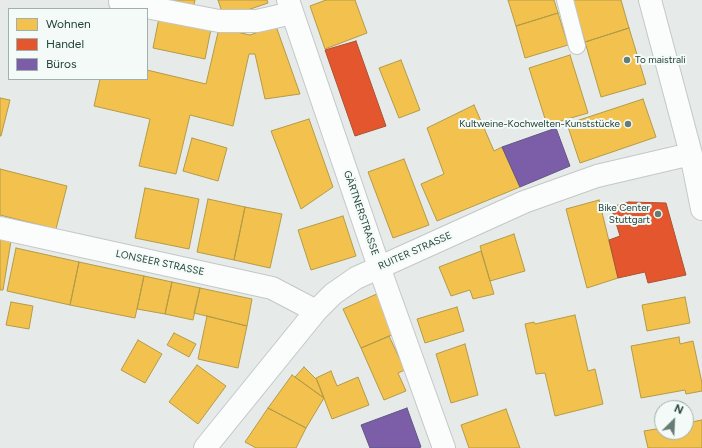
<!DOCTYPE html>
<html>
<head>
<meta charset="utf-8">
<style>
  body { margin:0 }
  #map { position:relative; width:702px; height:448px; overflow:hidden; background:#e6ebe9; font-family:Figtree,sans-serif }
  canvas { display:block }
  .legend { position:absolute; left:8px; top:8px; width:140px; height:72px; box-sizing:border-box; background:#f4faf7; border:1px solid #a0b0ab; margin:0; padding:5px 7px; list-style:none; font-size:12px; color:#214238 }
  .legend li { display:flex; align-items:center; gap:8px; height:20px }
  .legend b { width:20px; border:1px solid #a0b0ab }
  .north { position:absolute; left:654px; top:400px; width:40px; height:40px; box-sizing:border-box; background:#f4faf7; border:1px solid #a0b0ab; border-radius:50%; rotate:24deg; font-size:11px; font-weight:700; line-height:16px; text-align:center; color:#214238 }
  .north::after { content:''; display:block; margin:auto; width:14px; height:18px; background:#667d76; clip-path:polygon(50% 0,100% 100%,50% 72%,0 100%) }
</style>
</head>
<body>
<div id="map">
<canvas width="702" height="448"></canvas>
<ul class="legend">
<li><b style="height:11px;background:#f2c14e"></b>Wohnen</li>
<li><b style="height:11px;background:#e4572e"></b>Handel</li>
<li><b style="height:11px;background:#7b5ea7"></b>Büros</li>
</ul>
<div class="north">N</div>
</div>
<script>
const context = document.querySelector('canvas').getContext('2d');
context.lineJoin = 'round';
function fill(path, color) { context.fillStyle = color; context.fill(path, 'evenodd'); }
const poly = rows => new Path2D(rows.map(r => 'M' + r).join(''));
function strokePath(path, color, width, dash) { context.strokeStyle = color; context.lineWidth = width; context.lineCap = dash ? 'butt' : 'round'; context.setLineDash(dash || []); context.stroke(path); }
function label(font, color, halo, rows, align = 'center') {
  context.font = font + ' Figtree,sans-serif'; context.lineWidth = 4; context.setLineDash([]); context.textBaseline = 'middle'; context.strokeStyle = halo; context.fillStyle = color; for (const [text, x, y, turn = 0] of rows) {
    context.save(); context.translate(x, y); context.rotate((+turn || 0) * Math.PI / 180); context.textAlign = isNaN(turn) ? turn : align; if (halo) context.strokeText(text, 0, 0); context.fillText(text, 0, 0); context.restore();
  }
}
const homes = poly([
  [165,0,195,0,193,9,165,0],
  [218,0,267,0,268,3,224,18,218,0],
  [326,0,355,0,367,33,325,49,310,6,326,0],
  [508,0,554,0,558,13,516,26,508,0],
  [572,0,621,0,629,28,585,42,572,0],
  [160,13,212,24,205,59,153,48,160,13],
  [558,13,568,45,525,58,516,26,558,13],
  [276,26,300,94,265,99,255,54,249,54,233,126,190,115,176,174,139,166,150,119,94,106,100,79,147,79,147,70,206,84,219,28,250,35,276,26],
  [629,28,646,84,601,97,585,42,629,28],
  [570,55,588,113,547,125,529,68,570,55],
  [401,60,420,110,399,118,379,68,401,60],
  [0,98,10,100,1,136,0,136,0,98],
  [643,99,656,137,580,163,567,124,643,99],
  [474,105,494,151,502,147,520,187,437,221,421,184,444,174,427,128,474,105],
  [309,119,333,187,301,209,271,131,309,119],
  [192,138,227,148,218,181,183,171,192,138],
  [404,159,429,225,393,238,368,172,404,159],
  [0,169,67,186,56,229,0,215,0,169],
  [145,188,199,199,189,249,135,238,145,188],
  [208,199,245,207,234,260,197,252,208,199],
  [599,200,618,278,587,288,566,209,599,200],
  [245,207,282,214,270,268,234,260,245,207],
  [343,216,356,256,311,270,298,230,343,216],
  [514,234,525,271,490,281,480,246,514,234],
  [0,239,11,241,3,290,0,290,0,239],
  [16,248,79,262,70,305,7,291,16,248],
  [481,251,494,294,473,299,470,290,451,296,439,267,481,251],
  [79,262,144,276,135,318,70,305,79,262],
  [144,276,172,282,165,314,137,309,144,276],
  [172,282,200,288,193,320,165,314,172,282],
  [200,288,252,299,247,326,194,313,200,288],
  [379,293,397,333,361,348,343,309,379,293],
  [685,297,690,323,647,331,642,305,685,297],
  [11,302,33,306,29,329,6,325,11,302],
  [457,307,464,331,425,343,417,319,457,307],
  [575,315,588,371,595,369,603,404,555,416,545,373,536,374,525,324,534,322,535,324,575,315],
  [207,316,247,326,238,368,198,359,207,316],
  [174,333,196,344,189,357,167,345,174,333],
  [389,336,405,370,398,373,406,391,384,400,361,348,389,336],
  [679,337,680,344,693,341,702,383,702,391,686,394,685,390,641,398,631,346,679,337],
  [138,340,162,354,145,383,121,370,138,340],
  [465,344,478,395,451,403,436,354,465,344],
  [197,365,226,386,198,424,169,402,197,365],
  [304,367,317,380,324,398,295,377,304,367],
  [331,371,337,386,358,377,369,405,332,419,316,378,331,371],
  [292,375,324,398,306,428,268,408,292,375],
  [268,408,306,428,296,448,256,448,245,442,268,408],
  [506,409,520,448,469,448,461,425,506,409],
  [702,420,702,448,648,448,644,431,662,428,662,432,686,432,686,423,702,420]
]);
const shops = poly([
  [356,41,386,126,355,136,325,50,356,41],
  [629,202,666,203,686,275,648,283,645,272,618,278,609,240,620,236,611,207,629,202]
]);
const offices = poly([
  [556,128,570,166,520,187,502,147,556,128],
  [407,408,421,447,418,448,370,448,361,425,407,408]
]);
const lane = poly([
  [565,0,577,46]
]);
const street = poly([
  [288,0,379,267,444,448],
  [650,0,691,154,702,209],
  [120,2,219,21,257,21,292,13],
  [0,228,272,288,316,311],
  [205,448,316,311,333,294,356,278,524,202,597,176,691,154]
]);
const markers = [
  [627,60,4,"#667d76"],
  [628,124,4,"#667d76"],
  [658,214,4,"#667d76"]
];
const poiNames = [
  ["To maistrali",635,60,"left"],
  ["Kultweine-Kochwelten-Kunststücke",620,124],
  ["Bike Center",650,208],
  ["Stuttgart",650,220]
];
const streetNames = [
  ["GÄRTNERSTRASSE",361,213,71],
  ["RUITER STRASSE",415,251,-24],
  ["LONSEER STRASSE",160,263,12]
];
fill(homes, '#f2c14e');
strokePath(homes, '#b39b47', 1);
fill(shops, '#e4572e');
strokePath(shops, '#aa5131', 1);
fill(offices, '#7b5ea7');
strokePath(offices, '#605686', 1);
strokePath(lane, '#c3c8c6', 18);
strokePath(street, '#c3c8c6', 24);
strokePath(lane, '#fbfcfc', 16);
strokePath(street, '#fbfcfc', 22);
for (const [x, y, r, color] of markers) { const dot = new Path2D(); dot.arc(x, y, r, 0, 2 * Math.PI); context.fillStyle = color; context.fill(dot); strokePath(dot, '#f4faf7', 1.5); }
label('10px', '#214238', '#f4faf7', poiNames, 'right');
label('10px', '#214238', '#f4faf7', streetNames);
</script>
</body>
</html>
